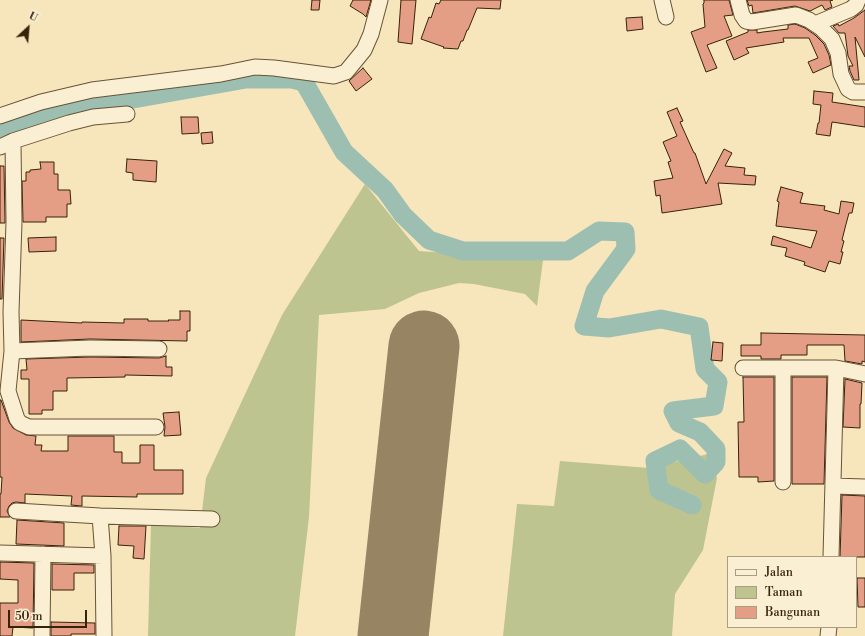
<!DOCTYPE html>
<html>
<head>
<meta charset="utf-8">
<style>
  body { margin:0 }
  #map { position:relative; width:865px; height:636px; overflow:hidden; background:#f7e5bc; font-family:"Libre Bodoni",serif }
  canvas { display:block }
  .legend { position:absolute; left:727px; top:556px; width:130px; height:72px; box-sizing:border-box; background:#faeed3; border:1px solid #ac9d82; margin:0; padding:5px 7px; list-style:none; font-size:12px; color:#372309 }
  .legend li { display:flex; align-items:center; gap:8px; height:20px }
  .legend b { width:20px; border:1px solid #ac9d82 }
  .north { position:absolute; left:8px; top:8px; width:40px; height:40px; -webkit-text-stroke:3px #faeed3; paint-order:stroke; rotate:26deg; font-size:11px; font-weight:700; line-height:16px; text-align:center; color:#372309 }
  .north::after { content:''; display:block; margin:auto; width:14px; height:18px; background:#372309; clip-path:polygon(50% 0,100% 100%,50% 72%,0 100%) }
  .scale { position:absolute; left:8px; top:610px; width:79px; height:18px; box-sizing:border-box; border:2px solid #372309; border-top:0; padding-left:5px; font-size:12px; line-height:14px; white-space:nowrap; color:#372309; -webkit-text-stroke:3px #faeed3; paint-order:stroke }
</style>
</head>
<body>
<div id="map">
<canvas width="865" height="636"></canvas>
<ul class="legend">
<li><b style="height:5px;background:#faeed3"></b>Jalan</li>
<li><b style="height:11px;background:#bdc490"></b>Taman</li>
<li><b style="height:11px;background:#e49e86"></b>Bangunan</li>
</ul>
<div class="north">U</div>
<div class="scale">50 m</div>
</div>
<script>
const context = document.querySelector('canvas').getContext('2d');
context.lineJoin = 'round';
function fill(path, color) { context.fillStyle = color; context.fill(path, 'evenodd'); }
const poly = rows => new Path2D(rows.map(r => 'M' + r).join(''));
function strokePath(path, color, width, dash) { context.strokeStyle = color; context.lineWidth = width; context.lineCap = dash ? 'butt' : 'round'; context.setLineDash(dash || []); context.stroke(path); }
const green = poly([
  [365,184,419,251,543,260,537,306,525,294,474,284,459,283,419,293,385,309,319,315,309,517,295,636,148,636,151,524,200,528,206,478,282,315],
  [708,454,717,478,703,550,675,594,672,636,503,636,517,504,554,506,560,461,649,468]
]);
const river = poly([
  [0,130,26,118,246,79,292,79,304,82,344,152,385,190,403,215,429,240,463,251,568,251,599,231,625,232,626,249,595,291,584,326,609,328,661,319,699,327,705,369,718,382,714,406,673,411,679,423,700,432,716,449,716,462,705,474,680,449,655,461,659,490,692,505]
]);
const runway = poly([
  [393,636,424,346]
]);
const building = poly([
  [312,0,320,0,319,10,311,10,312,0],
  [353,0,371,0,366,17,363,14,350,6,353,0],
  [401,0,416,0,412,44,398,42,401,0],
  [441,0,501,0,500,9,477,8,468,30,467,30,463,41,461,41,458,49,443,48,444,47,421,39,429,17,431,18,436,3,439,4,441,0],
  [704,0,729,0,733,15,724,16,732,36,707,45,717,68,706,72,691,32,705,27,703,4,704,3,704,0],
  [747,0,833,0,830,1,832,7,825,10,822,5,810,11,795,6,753,13,752,5,749,6,747,0],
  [865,10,865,57,855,37,859,80,854,80,850,71,849,66,853,66,848,56,845,33,839,33,833,26,838,24,839,26,854,18,865,10],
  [642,17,643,29,627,31,626,18,642,17],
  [795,24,805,28,815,35,824,44,829,55,831,65,813,73,808,62,818,58,809,38,783,38,784,42,746,48,749,53,734,60,726,41,748,32,748,30,757,30,757,33,763,32,788,29,788,25,795,24],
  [363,68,372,79,356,91,349,81,363,68],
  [814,91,833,93,832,102,865,107,865,127,832,122,830,136,816,134,818,123,819,123,821,105,813,104,814,91],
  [677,108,683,121,680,122,694,153,695,153,706,184,724,149,732,153,725,166,745,168,744,175,756,176,755,185,718,183,722,204,662,213,660,195,656,196,654,181,673,178,668,162,671,161,663,142,677,136,667,112,677,108],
  [181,117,198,117,199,133,182,134,181,117],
  [212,132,213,143,202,144,201,133,212,132],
  [127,159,157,161,156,182,133,180,133,173,126,172,127,159],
  [40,162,54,162,54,174,58,174,58,190,70,190,71,204,67,204,67,217,46,217,46,222,23,222,22,181,26,181,26,172,30,172,30,170,41,169,40,162],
  [0,166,4,166,5,223,0,223,0,166],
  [781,187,803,193,800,203,825,206,824,210,839,214,841,201,854,203,852,213,849,213,845,228,842,240,844,241,841,252,843,252,840,264,829,261,825,272,804,265,805,262,785,256,787,248,771,245,773,236,811,248,817,231,776,226,779,202,777,201,781,187],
  [56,237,56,251,29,252,28,238,56,237],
  [0,238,4,238,2,299,0,299,0,238],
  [180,311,190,311,190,331,187,331,187,341,90,339,21,342,21,320,82,323,82,322,124,323,124,319,148,319,148,321,169,321,168,320,180,320,180,311],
  [761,333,865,335,865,362,862,361,862,364,845,361,844,345,807,345,807,355,781,355,781,359,761,359,761,356,741,356,741,345,761,345,761,333],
  [713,342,723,343,722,361,711,360,713,342],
  [166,356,166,367,172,367,172,376,125,375,125,377,67,378,67,391,53,391,53,410,42,410,42,414,29,414,29,379,21,379,21,370,27,370,26,359,90,357,159,358,166,356],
  [743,377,774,377,774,481,758,482,758,477,739,477,738,422,744,422,743,377],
  [792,377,827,377,824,484,792,484,792,377],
  [845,379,862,383,861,404,860,404,860,428,843,427,845,379],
  [0,400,1,400,9,422,13,428,26,435,36,436,35,445,42,445,41,451,68,451,68,436,114,436,114,452,122,452,122,463,140,463,140,445,154,445,154,470,183,470,183,494,137,494,137,497,82,496,82,506,71,505,72,496,25,494,25,503,16,502,12,503,9,506,7,511,10,517,0,517,0,494,1,494,2,477,0,477,0,400],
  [179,412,181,435,164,436,165,427,163,413,179,412],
  [842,495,865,496,865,557,840,557,842,495],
  [17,520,64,523,64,546,16,544,17,520],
  [119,526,146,526,144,559,133,558,134,546,118,545,119,526],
  [0,562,34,563,33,628,13,627,12,636,0,636,0,603,18,603,18,580,0,579,0,562],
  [52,564,94,565,94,573,74,573,74,590,52,590,52,564],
  [857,578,865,578,865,607,858,607,857,578],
  [51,622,95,623,95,634,71,634,71,636,51,636,51,622]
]);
const minor = poly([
  [662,0,666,17],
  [738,0,742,15,746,21,752,22,796,15,809,20,821,28,832,39,838,53,841,74,848,89,853,92,865,92],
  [815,24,851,9,856,5,858,0],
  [0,116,41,102,92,90,221,74,255,67,274,68,334,76,346,72,364,50,371,34,380,0],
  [0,147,13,141,69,123,93,117,127,114],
  [12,351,11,312,14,222,13,141],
  [743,368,836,368,865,374],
  [156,427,29,427,20,423,17,419,8,391,12,351,90,348,159,349],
  [783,482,783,368],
  [833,486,865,487],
  [16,511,100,516,212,519],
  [100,516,103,556,104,636],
  [0,553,103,556],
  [831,557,836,368],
  [42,636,43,554],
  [828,636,829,627]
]);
fill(green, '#bdc490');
strokePath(river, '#9dbfb1', 19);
strokePath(runway, '#978462', 71);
fill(building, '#e49e86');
strokePath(building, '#372309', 1);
strokePath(minor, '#675436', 17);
strokePath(minor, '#faeed3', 15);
</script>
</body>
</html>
